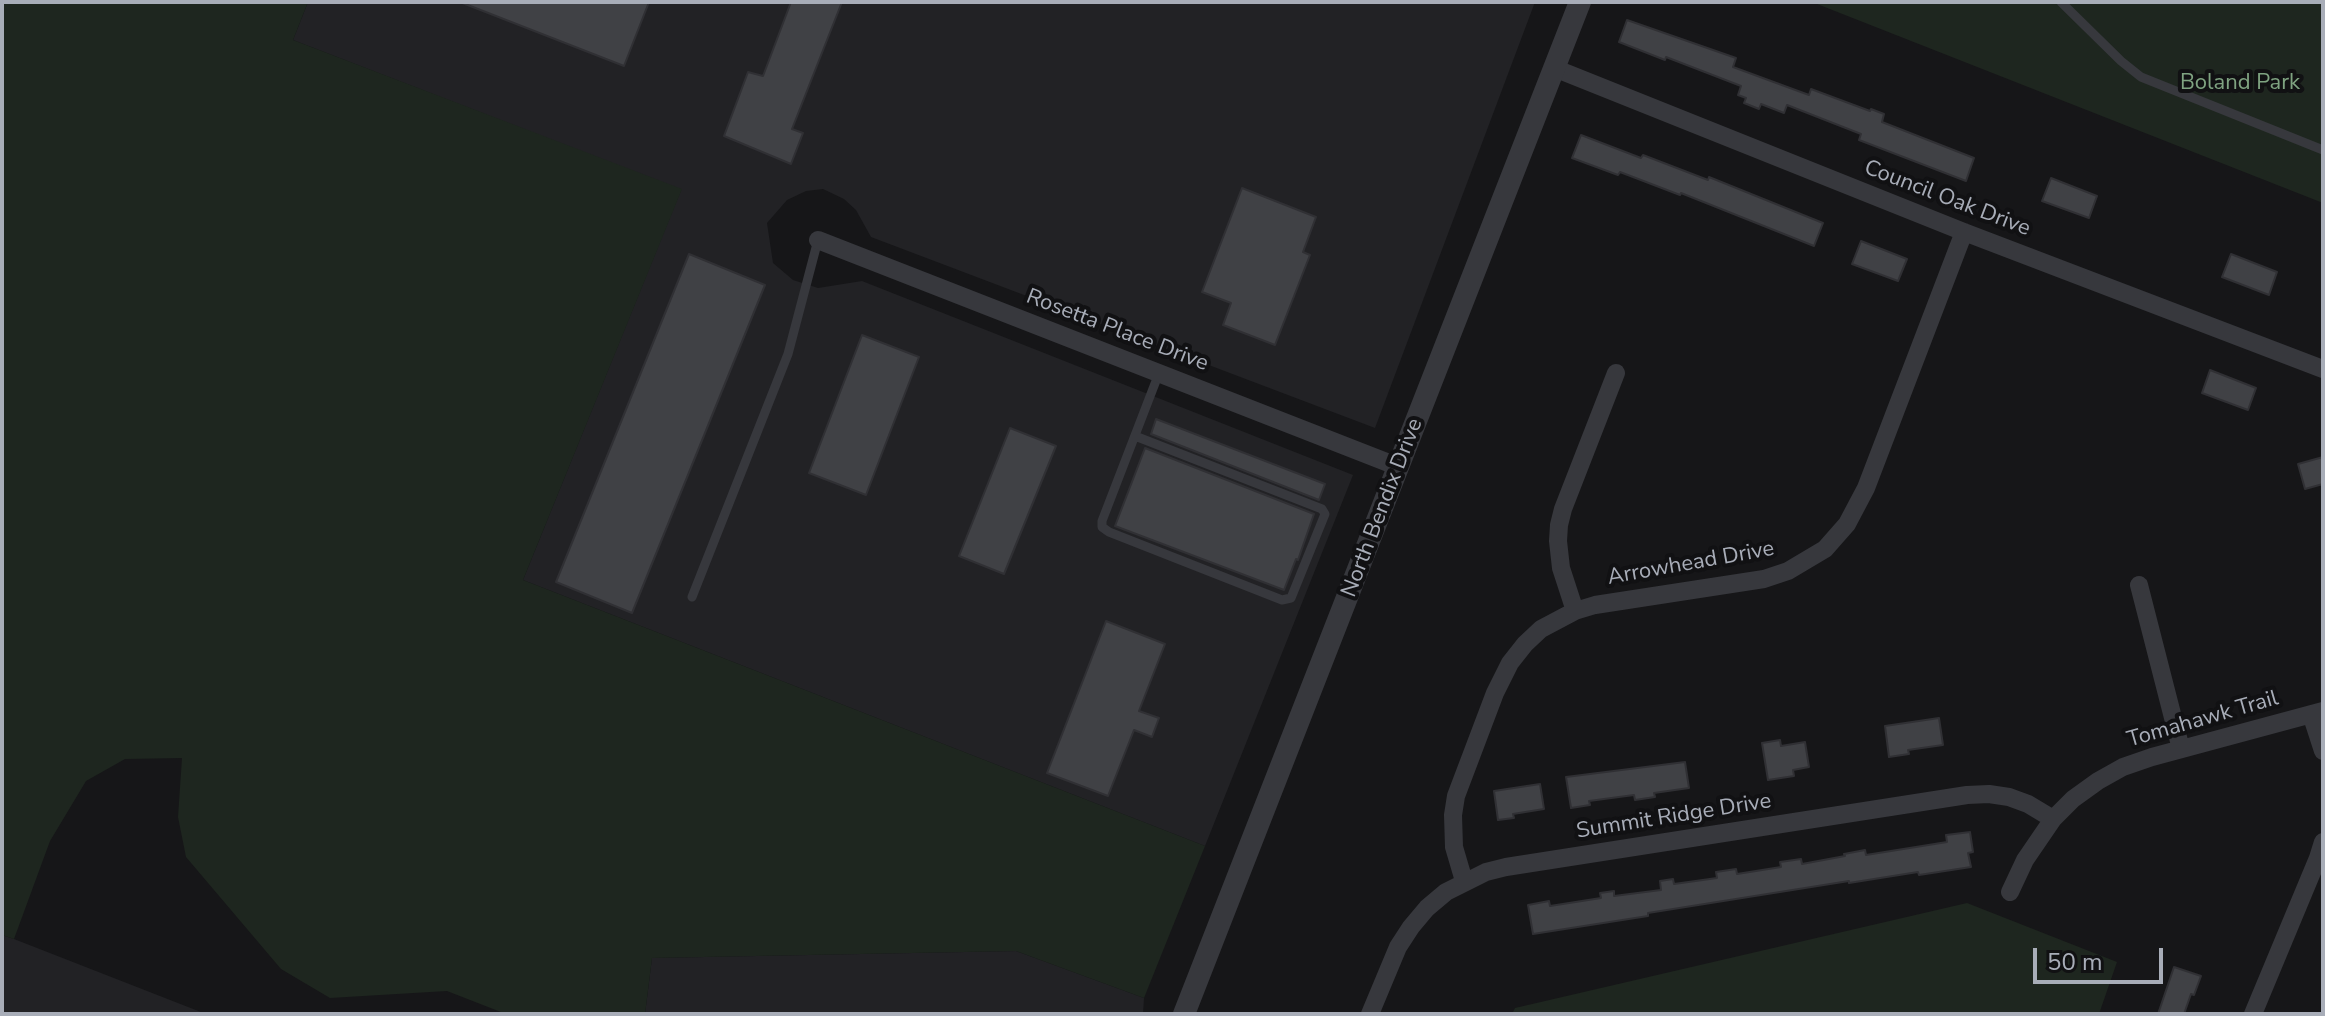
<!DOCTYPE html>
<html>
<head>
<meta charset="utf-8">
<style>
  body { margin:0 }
  #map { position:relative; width:2325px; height:1016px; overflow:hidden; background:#161618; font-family:"Nunito Sans",sans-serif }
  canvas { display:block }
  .frame { position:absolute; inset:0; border:4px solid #a8adb8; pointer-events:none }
  .scale { position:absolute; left:2033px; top:948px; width:130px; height:36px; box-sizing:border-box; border:4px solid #a8adb8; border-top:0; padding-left:10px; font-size:24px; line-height:28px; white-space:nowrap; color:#a8adb8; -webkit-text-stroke:6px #111113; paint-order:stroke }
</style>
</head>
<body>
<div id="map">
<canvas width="2325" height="1016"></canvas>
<div class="frame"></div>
<div class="scale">50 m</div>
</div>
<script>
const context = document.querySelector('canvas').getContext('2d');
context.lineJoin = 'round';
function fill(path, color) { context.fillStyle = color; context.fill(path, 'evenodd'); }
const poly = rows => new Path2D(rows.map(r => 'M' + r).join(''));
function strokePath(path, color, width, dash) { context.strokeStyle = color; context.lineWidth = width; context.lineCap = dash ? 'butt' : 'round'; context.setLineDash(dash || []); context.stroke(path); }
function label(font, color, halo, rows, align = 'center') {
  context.font = font + ' "Nunito Sans",sans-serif'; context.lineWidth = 8; context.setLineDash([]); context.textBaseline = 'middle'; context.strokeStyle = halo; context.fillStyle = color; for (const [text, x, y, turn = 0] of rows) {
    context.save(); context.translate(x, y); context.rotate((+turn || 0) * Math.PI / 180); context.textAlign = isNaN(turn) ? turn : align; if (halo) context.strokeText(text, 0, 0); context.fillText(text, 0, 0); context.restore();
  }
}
const built = poly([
  [308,2,1535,2,1375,428,871,237,856,210,844,199,823,189,806,191,787,200,767,223,773,263,793,280,818,288,862,281,1353,475,1205,846,523,580,681,190,293,40],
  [2,935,14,939,206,1014,2,1014],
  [1016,951,1144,998,1143,1014,645,1014,652,958]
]);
const green = poly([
  [2,2,308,2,293,40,682,189,523,580,1205,846,1144,998,1016,951,652,958,645,1014,506,1014,447,991,330,998,281,969,186,857,178,817,182,758,125,759,86,781,50,841,14,939,2,935],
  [1812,2,2323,2,2323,203],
  [1967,903,2117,962,2099,1014,1512,1014,1515,1008]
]);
const building = poly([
  [460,2,649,2,624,66,460,2],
  [791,2,842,2,792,129,803,133,791,164,724,136,748,72,763,76,791,2],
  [1627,20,1736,58,1733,67,1809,95,1811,89,1870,111,1871,109,1884,114,1882,122,1974,158,1966,181,1859,140,1861,134,1787,105,1784,113,1761,104,1759,109,1744,103,1746,98,1738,95,1741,86,1666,57,1665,60,1619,42,1627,20],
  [1581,135,1641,158,1643,155,1708,180,1709,177,1823,223,1814,246,1681,193,1680,195,1620,172,1618,175,1572,158,1581,135],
  [2051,178,2097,196,2089,218,2042,201,2051,178],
  [1242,188,1316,217,1303,252,1310,255,1275,345,1223,325,1231,303,1202,292,1242,188],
  [1861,241,1907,259,1898,281,1852,264,1861,241],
  [689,254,765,285,632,613,556,582,689,254],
  [2231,254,2277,272,2269,295,2222,277,2231,254],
  [862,335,919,357,866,495,809,473,862,335],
  [2210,370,2256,388,2248,410,2202,393,2210,370],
  [1156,419,1325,484,1319,500,1151,434,1156,419],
  [1010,428,1056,446,1004,574,959,556,1010,428],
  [1145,448,1314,514,1298,560,1296,559,1284,590,1115,526,1145,448],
  [2323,457,2323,484,2305,489,2298,464,2323,457],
  [1106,621,1165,644,1139,711,1159,718,1152,737,1134,730,1108,796,1047,773,1106,621],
  [1939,718,1943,745,1908,750,1909,754,1889,757,1885,726,1939,718],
  [1780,740,1781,746,1805,742,1809,767,1793,770,1794,776,1768,780,1762,743,1780,740],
  [1685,762,1689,788,1654,793,1655,797,1635,800,1634,795,1589,801,1590,805,1571,808,1566,777,1685,762],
  [1540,784,1544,809,1513,814,1514,818,1498,820,1494,791,1540,784],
  [1970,832,1973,852,1968,853,1971,867,1919,875,1918,872,1849,883,1849,881,1648,913,1648,916,1533,934,1528,905,1549,901,1550,906,1601,898,1600,893,1614,891,1614,896,1661,890,1660,881,1673,879,1674,884,1717,878,1716,872,1736,869,1737,874,1781,867,1780,862,1801,859,1802,864,1845,856,1844,854,1865,850,1866,855,1947,842,1946,835,1970,832],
  [2174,967,2201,976,2194,995,2191,994,2184,1014,2158,1014,2174,967]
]);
const service = poly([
  [2061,2,2121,61,2141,77,2323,150],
  [1135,436,1322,509,1325,514,1291,598,1282,600,1109,532,1102,527,1102,521,1159,373],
  [692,597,788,354,818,240]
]);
const minor = poly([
  [1554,68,1964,232,2323,369],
  [818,240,1399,467],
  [2139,585,2181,749],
  [1575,611,1561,568,1558,541,1559,525,1563,509,1616,373],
  [2311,714,2323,751],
  [1464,881,1454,847,1453,815,1456,796,1495,693,1510,663,1525,644,1541,629,1575,611,1595,605,1764,579,1788,571,1825,549,1847,524,1866,488,1964,232],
  [2010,892,2025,860,2053,819,2073,799,2098,781,2123,767,2152,757,2323,711],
  [1370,1014,1398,947,1411,927,1427,908,1446,892,1486,872,1506,867,1967,795,1989,794,2009,797,2028,804,2053,819],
  [2253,1014,2318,858,2323,842]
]);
const tertiary = poly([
  [1184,1014,1580,2]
]);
const parkNames = [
  ["Boland Park",2240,84]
];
const streetNames = [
  ["Council Oak Drive",1947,199,21],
  ["Rosetta Place Drive",1117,331,21],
  ["North Bendix Drive",1383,508,-69],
  ["Arrowhead Drive",1691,564,-10],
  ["Tomahawk Trail",2203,720,-16],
  ["Summit Ridge Drive",1674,817,-9]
];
fill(built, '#222225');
fill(green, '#1e261f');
fill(building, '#404145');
strokePath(building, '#303034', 2);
strokePath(service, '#37383d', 9);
strokePath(minor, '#37383d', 18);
strokePath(tertiary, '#37383d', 22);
label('22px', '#7fa381', '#111113', parkNames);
label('22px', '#a8adb8', '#111113', streetNames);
</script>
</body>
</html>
